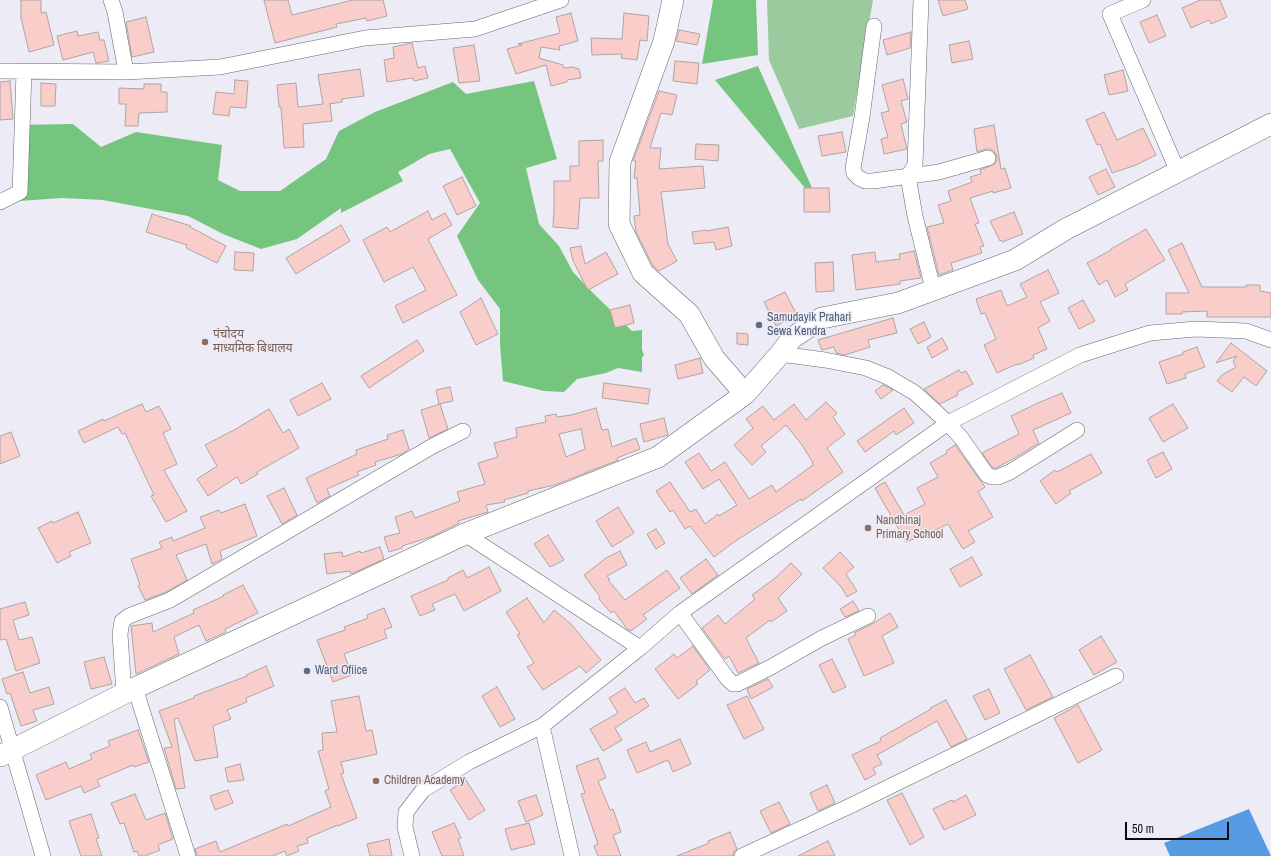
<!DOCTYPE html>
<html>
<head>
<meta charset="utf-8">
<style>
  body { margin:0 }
  #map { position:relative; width:1271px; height:856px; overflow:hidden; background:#edecf6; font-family:"Archivo Narrow",sans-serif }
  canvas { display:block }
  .scale { position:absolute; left:1125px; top:822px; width:104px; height:18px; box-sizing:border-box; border:2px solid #0d0d10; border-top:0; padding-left:5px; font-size:12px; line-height:14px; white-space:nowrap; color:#0d0d10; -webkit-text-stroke:3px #edecf6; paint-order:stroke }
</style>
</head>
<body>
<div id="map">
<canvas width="1271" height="856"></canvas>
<div class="scale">50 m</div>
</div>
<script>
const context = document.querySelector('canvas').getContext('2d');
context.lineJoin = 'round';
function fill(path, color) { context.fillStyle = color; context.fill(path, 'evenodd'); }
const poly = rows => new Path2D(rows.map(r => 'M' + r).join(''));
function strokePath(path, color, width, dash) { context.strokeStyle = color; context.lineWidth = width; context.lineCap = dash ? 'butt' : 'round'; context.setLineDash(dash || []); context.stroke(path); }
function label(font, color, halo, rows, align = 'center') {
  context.font = font + ' "Archivo Narrow","Noto Sans Devanagari",sans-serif'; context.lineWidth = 3; context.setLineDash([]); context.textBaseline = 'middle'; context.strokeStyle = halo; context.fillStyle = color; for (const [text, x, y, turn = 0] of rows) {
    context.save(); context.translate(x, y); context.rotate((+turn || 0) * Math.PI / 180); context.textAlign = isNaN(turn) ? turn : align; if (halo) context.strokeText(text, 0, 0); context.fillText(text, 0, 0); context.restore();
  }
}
const green = poly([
  [767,0,873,0,853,116,799,129,769,60]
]);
const forest = poly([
  [713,0,756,0,758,55,702,64],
  [758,66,820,206,715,80],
  [534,81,557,159,526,168,539,224,559,246,573,272,592,292,632,331,642,330,642,349,644,356,642,357,642,372,618,368,606,373,577,379,564,392,544,391,503,381,500,344,500,309,478,280,457,236,480,203,450,149,429,154,398,172,403,181,341,213,341,208,297,239,261,249,223,234,188,216,103,200,62,198,19,201,14,125,73,124,101,147,136,132,222,145,218,180,240,191,280,191,326,159,339,131,375,112,453,82,466,94]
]);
const water = poly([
  [1249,809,1271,856,1170,856,1164,843]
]);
const building = poly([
  [21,0,41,0,41,13,46,12,54,45,29,52,21,18,21,0],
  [264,0,288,0,292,15,353,0,383,0,387,16,367,21,366,18,336,24,337,27,275,43,264,0],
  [938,0,965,0,968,9,943,16,938,0],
  [1200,0,1220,0,1227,17,1211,24,1209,20,1191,28,1182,8,1200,0],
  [571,13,578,41,559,46,560,50,541,47,539,58,563,65,564,68,572,67,579,69,581,78,567,80,567,82,551,86,546,65,516,74,507,49,522,45,518,44,560,33,556,17,571,13],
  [624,13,649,16,647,41,640,40,637,60,621,58,622,54,592,55,591,38,622,39,624,13],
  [1157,15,1166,36,1149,43,1140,22,1157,15],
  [146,17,154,52,132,57,126,22,146,17],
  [679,30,700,34,697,45,676,41,679,30],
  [77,31,78,36,98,32,100,40,104,40,109,61,96,63,93,52,63,60,57,36,77,31],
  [911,32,910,48,887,55,883,40,911,32],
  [969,41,973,59,952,63,949,45,969,41],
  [412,43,418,68,425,66,428,78,414,81,413,78,387,82,384,60,394,58,393,47,412,43],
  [474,45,480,81,459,83,453,48,474,45],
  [675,61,699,63,697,84,673,81,675,61],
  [360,69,364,96,342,99,342,102,329,104,330,104,332,121,303,124,304,147,284,148,281,107,279,107,277,85,296,83,298,107,323,104,318,75,360,69],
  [1123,70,1128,91,1109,95,1104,75,1123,70],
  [903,79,908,99,901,101,907,122,901,124,907,149,884,154,881,139,888,137,881,113,889,111,882,85,903,79],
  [235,80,248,81,246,108,230,107,229,116,213,114,216,92,234,94,235,80],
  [10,81,13,119,0,120,0,82,10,81],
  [41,83,56,84,55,106,41,106,41,83],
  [144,84,161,84,161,92,167,92,167,112,139,113,138,126,125,126,126,104,119,104,119,88,144,89,144,84],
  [659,91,677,95,672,115,661,113,650,148,661,148,659,169,703,166,705,188,661,192,668,244,677,261,659,271,653,266,636,232,634,216,640,215,637,178,634,178,636,161,633,161,659,91],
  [1104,112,1117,140,1143,128,1156,155,1136,165,1112,173,1100,144,1097,145,1086,120,1104,112],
  [994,125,1001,169,1005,168,1011,188,993,193,993,191,970,198,979,223,975,224,984,246,980,247,982,253,951,263,953,270,939,275,927,227,944,223,938,205,951,201,948,191,972,182,970,177,981,174,980,170,995,164,997,160,997,156,994,151,990,149,986,149,977,152,974,129,994,125],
  [842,132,846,152,822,156,818,136,842,132],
  [603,140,603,161,598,161,599,198,580,198,578,229,553,227,554,209,554,181,570,181,570,166,579,166,579,141,603,140],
  [696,144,719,145,718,161,695,159,696,144],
  [1106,169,1115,187,1098,195,1089,177,1106,169],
  [462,177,476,206,457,215,443,186,462,177],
  [804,188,829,188,830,212,804,212,804,188],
  [428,211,432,220,445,213,452,225,428,239,457,295,403,323,395,306,426,290,413,267,384,282,363,240,387,227,390,232,428,211],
  [1014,212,1023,234,1002,242,1001,240,1000,241,990,221,1014,212],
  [152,214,191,226,190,227,226,246,217,263,186,248,187,245,146,232,152,214],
  [341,225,350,241,296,274,286,258,341,225],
  [728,227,732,246,716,250,714,242,694,244,692,232,707,230,707,231,728,227],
  [1146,229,1165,260,1125,284,1128,290,1115,297,1107,280,1099,285,1087,263,1111,250,1111,249,1146,229],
  [1182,243,1202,287,1246,287,1246,285,1260,285,1260,291,1271,293,1271,317,1207,317,1207,311,1182,312,1182,314,1166,314,1166,293,1189,293,1168,250,1182,243],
  [581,246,585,264,606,252,618,274,588,290,573,261,570,248,581,246],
  [914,251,921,278,900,281,900,284,856,290,852,255,875,252,876,262,900,259,899,254,914,251],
  [235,252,254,253,253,271,234,270,235,252],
  [833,262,834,291,816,292,815,263,833,262],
  [1048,270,1059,293,1040,302,1050,321,1038,328,1047,349,1033,355,1034,358,1018,365,1017,364,997,373,984,345,996,339,985,313,981,314,976,299,1001,290,1007,306,1027,297,1020,284,1048,270],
  [785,292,797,315,776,326,764,302,785,292],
  [481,298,498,334,476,345,460,312,481,298],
  [1083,300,1095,321,1079,329,1068,308,1083,300],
  [630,305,634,323,615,328,610,310,630,305],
  [893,318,897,333,868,340,870,347,845,355,836,353,834,347,822,350,818,340,893,318],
  [924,322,931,337,918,344,910,329,924,322],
  [737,333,748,334,748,345,737,344,737,333],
  [942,338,948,349,932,358,927,347,942,338],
  [417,340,424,351,369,388,361,376,417,340],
  [1231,343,1267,371,1256,386,1244,377,1232,392,1217,381,1222,375,1236,367,1233,361,1237,356,1216,363,1231,343],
  [1197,347,1205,367,1185,374,1186,378,1167,384,1159,362,1183,354,1183,352,1197,347],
  [700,358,703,373,678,379,675,365,700,358],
  [959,370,961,373,966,371,973,384,957,392,958,395,940,404,924,389,959,370],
  [322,383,331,399,298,416,290,400,322,383],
  [604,383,650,389,648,404,602,398,604,383],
  [883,385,893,390,881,399,875,391,883,385],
  [450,387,453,401,439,404,436,390,450,387],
  [1062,393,1071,413,1033,430,1039,443,1013,459,996,468,993,468,982,453,1019,434,1011,416,1038,403,1062,393],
  [826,402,837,413,833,417,845,434,827,448,843,472,802,501,801,499,734,542,714,557,690,526,685,529,673,510,670,512,656,491,670,482,690,512,696,509,705,524,718,514,719,516,737,505,719,479,703,489,685,462,699,453,711,471,725,462,749,499,772,485,776,492,813,465,812,463,813,463,802,445,786,425,761,446,766,452,752,465,734,445,753,428,746,419,763,406,774,420,794,404,806,420,826,402],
  [142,404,146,412,159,406,171,429,163,433,177,464,164,470,187,511,166,522,151,496,154,495,125,433,122,434,118,427,84,443,78,431,103,419,104,421,142,404],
  [440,404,448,429,429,438,421,410,440,404],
  [1173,404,1188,428,1163,442,1149,418,1173,404],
  [596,408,602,430,608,429,612,447,636,438,640,449,617,458,618,460,555,485,528,491,528,493,504,500,505,502,486,505,488,512,458,521,459,523,433,536,402,546,402,548,389,552,384,537,400,533,395,517,412,511,415,518,460,501,457,492,485,484,478,463,498,457,494,443,517,437,516,428,546,422,545,416,556,414,557,417,571,415,596,408],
  [581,429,585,449,566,457,559,434,581,429],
  [904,408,914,423,896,435,894,431,865,452,857,441,904,408],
  [269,409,283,433,289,429,299,448,257,472,258,474,241,484,237,477,208,496,197,479,217,466,205,445,234,430,269,409],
  [664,418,668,435,644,442,640,424,664,418],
  [403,430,409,449,402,454,375,462,376,465,357,472,359,475,327,489,330,496,317,503,306,478,357,454,356,450,388,439,387,435,403,430],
  [11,432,20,456,0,464,0,436,11,432],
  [955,445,985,487,978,492,993,517,968,531,975,542,963,549,948,524,924,536,924,535,906,542,875,488,885,482,904,515,925,504,917,488,938,477,930,463,947,453,946,451,955,445],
  [1163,452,1172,469,1156,478,1147,460,1163,452],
  [1091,454,1102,473,1069,491,1071,493,1056,504,1040,481,1055,470,1057,472,1091,454],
  [284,488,297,515,282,524,267,496,284,488],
  [245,504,257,536,220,551,222,559,212,564,206,544,176,555,187,580,166,592,145,600,138,586,140,585,131,559,162,548,159,542,172,537,173,541,205,528,200,517,219,510,221,513,245,504],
  [618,507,634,533,612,547,596,521,618,507],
  [78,512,91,543,69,552,71,556,57,563,38,528,52,521,53,523,78,512],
  [656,529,665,543,656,549,647,534,656,529],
  [548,535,564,560,550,567,534,544,548,535],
  [380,547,384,559,351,574,350,571,327,574,324,554,342,552,343,557,360,551,361,553,380,547],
  [620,551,627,565,607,576,610,579,608,580,625,600,667,570,680,588,643,615,647,619,631,631,627,629,614,611,611,613,599,599,600,597,584,575,606,558,620,551],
  [840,552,854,567,846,574,857,591,847,597,842,588,823,568,840,552],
  [972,557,982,575,960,587,950,569,972,557],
  [706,559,718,575,692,594,680,578,706,559],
  [791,563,802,574,778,598,787,611,771,622,770,620,746,638,759,663,738,673,729,656,725,659,702,628,718,615,725,624,755,599,752,595,774,579,791,563],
  [489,567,501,591,464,611,455,594,432,604,435,610,420,616,411,596,448,580,448,578,463,570,467,578,489,567],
  [243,585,258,613,225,629,226,632,206,641,199,625,174,637,179,654,136,674,131,626,152,623,153,632,194,613,193,610,224,596,223,595,243,585],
  [527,598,544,623,554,610,571,624,601,660,586,673,580,666,543,690,527,667,534,663,517,635,520,634,506,612,527,598],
  [853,601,859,611,845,617,840,609,853,601],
  [25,602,29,615,13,620,19,640,32,637,40,663,16,671,6,639,0,640,0,609,25,602],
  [384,608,392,627,384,630,387,638,344,654,352,675,333,682,317,640,345,630,344,627,368,618,367,615,384,608],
  [890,613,898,627,882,636,894,663,864,676,848,639,856,635,854,633,872,624,890,613],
  [1101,636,1117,662,1094,675,1079,650,1101,636],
  [693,646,710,670,696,681,698,684,678,699,655,669,674,654,677,658,693,646],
  [1030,655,1053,697,1026,710,1004,669,1030,655],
  [104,657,112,684,91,689,84,662,104,657],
  [832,659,846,687,833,693,819,665,832,659],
  [266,666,274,686,246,698,247,702,227,710,231,719,213,726,218,757,195,761,178,718,174,719,185,788,176,789,164,748,172,747,159,711,194,698,194,696,247,676,246,675,266,666],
  [23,672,30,693,49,687,54,704,33,710,37,721,21,726,10,693,7,694,2,679,23,672],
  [768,679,773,687,751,699,747,689,768,679],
  [497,687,515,719,500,727,482,696,497,687],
  [625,688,635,703,644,698,649,706,615,728,622,740,603,751,590,729,618,713,609,698,625,688],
  [989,689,1000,713,985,720,973,696,989,689],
  [359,696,366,731,372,730,377,754,341,762,344,773,341,774,357,818,338,826,338,825,307,838,308,843,297,846,299,851,287,856,285,851,273,856,197,856,195,849,216,841,220,852,287,824,288,826,331,807,325,791,329,789,318,751,323,750,322,733,337,732,331,701,359,696],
  [747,696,764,729,744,739,727,705,747,696],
  [946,700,967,739,951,747,937,721,877,755,882,764,873,768,876,774,865,780,852,755,881,741,880,738,931,709,930,708,946,700],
  [1078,705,1102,750,1078,763,1054,718,1078,705],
  [138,730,149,762,134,767,133,765,97,780,100,786,84,793,81,786,46,800,36,775,66,762,69,769,92,759,90,754,110,746,108,741,138,730],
  [680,739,691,764,673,772,668,760,637,773,627,750,646,742,650,752,680,739],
  [598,758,606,778,598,781,610,810,613,809,621,832,613,835,621,856,598,856,594,846,598,844,581,794,585,793,576,766,598,758],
  [240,764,244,780,228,782,225,768,240,764],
  [466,780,485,810,469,820,450,790,466,780],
  [827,785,835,803,818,811,810,793,827,785],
  [228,790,233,803,215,810,210,796,228,790],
  [902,793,924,837,910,845,887,800,902,793],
  [135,794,146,820,165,813,173,839,158,845,160,850,145,856,139,856,137,851,134,852,124,823,120,824,111,803,135,794],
  [536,795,543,815,526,822,518,801,536,795],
  [966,795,976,815,944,830,933,809,952,800,953,802,966,795],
  [779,802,790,824,771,833,760,811,779,802],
  [91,814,99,838,96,839,102,856,81,856,69,821,91,814],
  [454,823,461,838,458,839,464,856,442,856,432,832,454,823],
  [529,823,535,844,511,850,505,829,529,823],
  [730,832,737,849,734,851,733,856,677,856,709,843,708,841,730,832],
  [389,839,392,856,370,856,367,844,389,839],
  [828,841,835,856,798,856,828,841]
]);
const street = poly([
  [111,0,115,12,126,72],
  [921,0,915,165,908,176,915,216,933,289],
  [1143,0,1110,14,1178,172],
  [874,26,862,117,853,168,854,173,859,178,865,181,873,181,939,172,988,158],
  [0,71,126,72,220,67,365,38,475,29,561,0],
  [0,202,20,192,24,71],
  [780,354,825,360,866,368,888,377,915,393,948,423,962,439,987,475,992,477,998,477,1010,472,1077,430],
  [465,534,640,648],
  [680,613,727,678,733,684,737,684,771,667,822,638,868,616],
  [135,688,188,856],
  [124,694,120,634,122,621,129,616,170,600,431,447,463,431],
  [0,707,43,856],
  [542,726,572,856],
  [412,856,405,827,406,812,423,790,469,762,542,726,640,648,680,613,948,423,1080,355,1150,333,1196,329,1246,331,1271,340],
  [742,856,850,806,1116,676]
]);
const secondary = poly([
  [673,0,664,41,620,162,619,224,643,273,689,314,714,358,745,394],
  [0,756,135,688,465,534,658,457,745,394,780,354,792,338,822,318,898,303,1015,260,1066,229,1271,124]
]);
const markers = [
  [759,325,4,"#5c6f8a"],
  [205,342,4,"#8d6e63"],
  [868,528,4,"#8d6e63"],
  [307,671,4,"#5c6f8a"],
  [376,781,4,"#8d6e63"]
];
const serviceNames = [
  ["Samudayik Prahari",767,318],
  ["Sewa Kendra",767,332],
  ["Ward Ofiice",315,671]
];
const educationNames = [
  ["पंचोदय",213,335],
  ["माध्यमिक बिधालय",213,349],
  ["Nandhinaj",876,521],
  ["Primary School",876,535],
  ["Children Academy",384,781]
];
fill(green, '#9aca9d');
fill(forest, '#76c57e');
fill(water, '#579be3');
fill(building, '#f9cdc9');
strokePath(building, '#afa4a3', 1);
strokePath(street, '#676770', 16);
strokePath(secondary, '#676770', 22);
strokePath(street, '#fff', 15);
strokePath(secondary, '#fff', 21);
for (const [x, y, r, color] of markers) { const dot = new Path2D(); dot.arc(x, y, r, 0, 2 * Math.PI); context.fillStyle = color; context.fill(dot); strokePath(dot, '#edecf6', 1.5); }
label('12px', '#4e5e75', '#edecf6', serviceNames, 'left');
label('12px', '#785e54', '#edecf6', educationNames, 'left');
</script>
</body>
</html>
